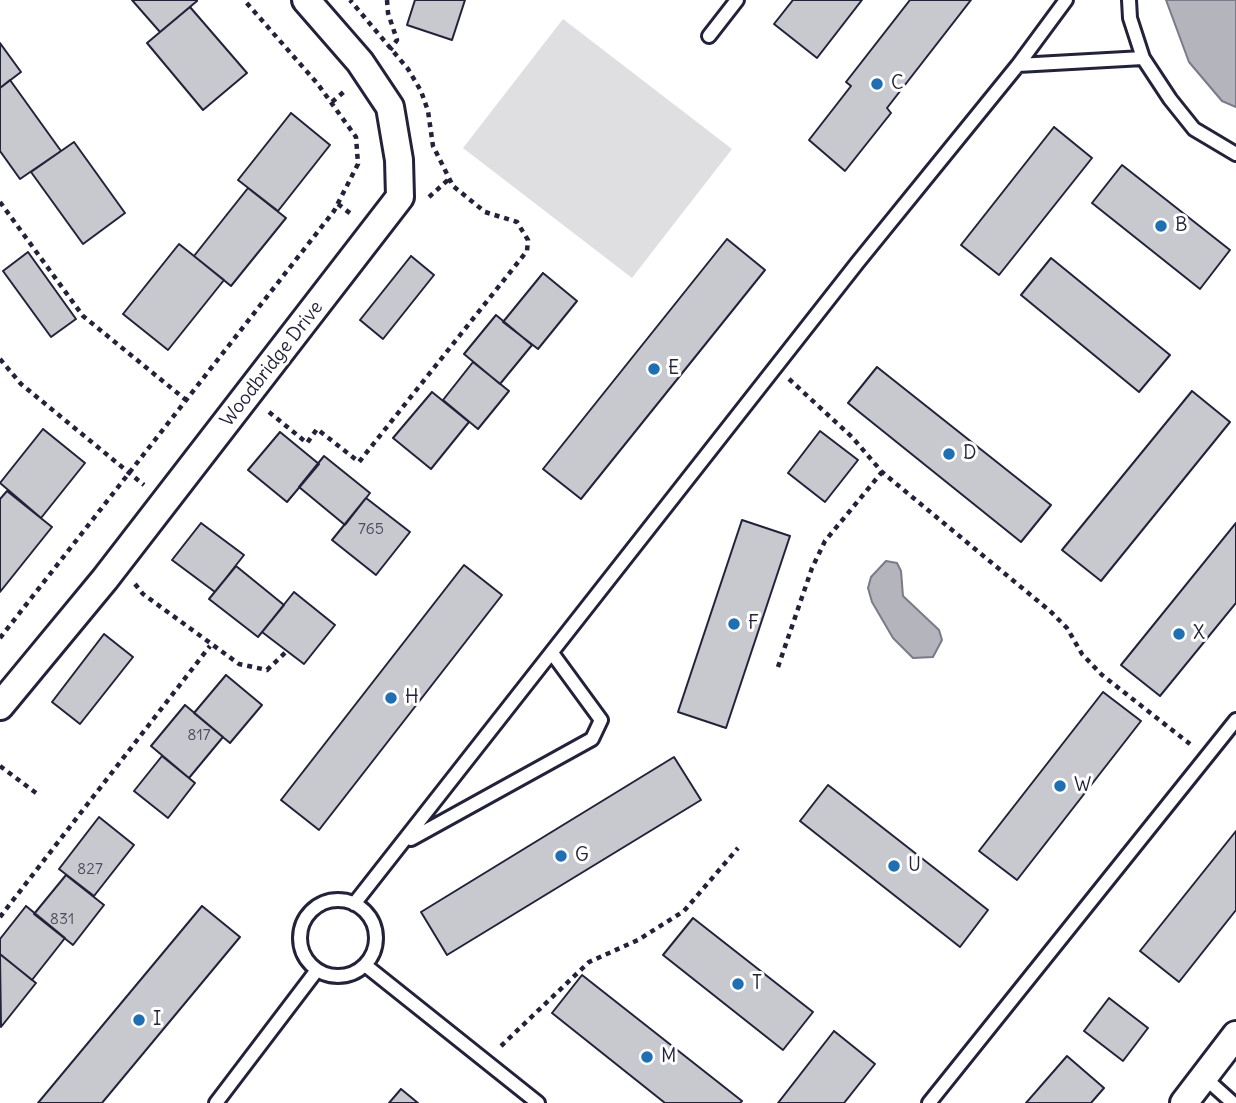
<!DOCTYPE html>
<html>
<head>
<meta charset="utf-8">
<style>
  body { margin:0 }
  canvas { display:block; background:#fff }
</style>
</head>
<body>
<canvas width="1236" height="1103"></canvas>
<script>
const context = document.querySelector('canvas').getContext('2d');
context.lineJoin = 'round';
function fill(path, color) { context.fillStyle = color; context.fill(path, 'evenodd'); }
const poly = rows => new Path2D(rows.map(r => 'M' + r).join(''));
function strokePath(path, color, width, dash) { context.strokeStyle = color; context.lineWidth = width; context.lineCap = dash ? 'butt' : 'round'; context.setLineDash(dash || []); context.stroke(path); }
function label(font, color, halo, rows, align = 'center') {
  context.font = font + ' Delius,sans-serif'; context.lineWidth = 6; context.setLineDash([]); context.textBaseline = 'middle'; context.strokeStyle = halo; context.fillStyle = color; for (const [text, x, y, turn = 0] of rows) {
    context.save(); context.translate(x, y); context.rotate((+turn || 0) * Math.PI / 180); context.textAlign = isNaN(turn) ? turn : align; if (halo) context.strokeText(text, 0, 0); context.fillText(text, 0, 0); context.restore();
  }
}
const green = poly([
  [563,19,732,149,632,278,463,148]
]);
const water = poly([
  [1166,0,1236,0,1236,107,1222,101,1189,62,1166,0],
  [886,561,897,563,901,571,903,596,939,630,942,640,933,657,913,658,893,638,872,602,868,588,871,577,886,561]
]);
const building = poly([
  [132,0,197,0,197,1,160,32,132,0],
  [415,0,465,0,452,40,407,25,415,0],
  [793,0,862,0,817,58,774,24,793,0],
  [910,0,971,0,887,108,891,113,845,171,809,140,851,86,846,82,910,0],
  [190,7,247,73,203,110,147,43,190,7],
  [0,43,21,72,0,88,0,43],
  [10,80,61,151,20,179,0,151,0,88,10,80],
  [291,113,330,145,278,211,238,180,291,113],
  [1054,127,1092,158,999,275,961,245,1054,127],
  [74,142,125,213,83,244,31,172,74,142],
  [1122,165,1230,250,1200,289,1092,203,1122,165],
  [248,188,286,218,231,286,194,256,248,188],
  [727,239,765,270,581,499,543,469,727,239],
  [179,244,224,280,168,350,123,314,179,244],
  [28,252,76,319,51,337,3,271,28,252],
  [411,256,434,275,383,339,360,320,411,256],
  [1051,258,1170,355,1139,392,1021,295,1051,258],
  [543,273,577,301,538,349,503,322,543,273],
  [496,315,532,345,500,384,464,354,496,315],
  [473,362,509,391,478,429,443,400,473,362],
  [877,367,1051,505,1021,542,848,403,877,367],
  [1192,391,1230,422,1101,581,1062,550,1192,391],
  [432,392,469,422,431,469,393,438,432,392],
  [43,429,85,463,41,518,0,483,43,429],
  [820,431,858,460,825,502,788,473,820,431],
  [280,432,319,464,287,502,248,470,280,432],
  [324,456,370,493,345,525,299,487,324,456],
  [7,491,52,527,0,592,0,499,7,491],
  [366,498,410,532,376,575,332,540,366,498],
  [742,520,790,536,726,728,678,712,742,520],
  [201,523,244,555,215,592,172,560,201,523],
  [1236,523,1236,603,1160,696,1121,665,1236,523],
  [464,565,502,595,319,830,281,800,464,565],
  [236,566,284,605,258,637,209,599,236,566],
  [294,592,335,625,304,664,262,632,294,592],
  [104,634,133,657,80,724,52,702,104,634],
  [226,675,262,705,230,743,194,713,226,675],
  [1103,692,1141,721,1017,880,979,851,1103,692],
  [185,705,223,737,189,778,151,746,185,705],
  [162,756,195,783,168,818,134,791,162,756],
  [674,757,701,800,447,955,421,912,674,757],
  [828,785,988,910,960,947,800,821,828,785],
  [99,817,134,845,94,896,59,869,99,817],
  [1236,831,1236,910,1179,982,1140,951,1236,831],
  [66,875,104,905,73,945,34,914,66,875],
  [26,906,65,938,32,980,0,954,0,939,26,906],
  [202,906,240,937,102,1103,38,1103,202,906],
  [693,918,813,1012,783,1050,663,955,693,918],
  [1,955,36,983,1,1027,0,956,1,955],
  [582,975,742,1101,740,1103,665,1103,552,1013,582,975],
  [1109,998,1148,1028,1123,1061,1084,1031,1109,998],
  [834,1031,875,1064,844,1103,778,1103,834,1031],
  [1067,1056,1104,1088,1091,1103,1026,1103,1067,1056],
  [401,1089,418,1103,389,1103,401,1089]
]);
const path = poly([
  [387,0,388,13,397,40,390,50],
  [332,102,347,89],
  [429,197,449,179],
  [0,202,83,316,186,400],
  [338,204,351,214],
  [0,359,21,384,144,485],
  [789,379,852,437,882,472,1050,611,1067,628,1082,654,1102,675,1190,744],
  [269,412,307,443,317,429,359,462,527,251,528,240,517,222,485,212,453,186,433,146,428,111,421,91,408,69,350,0],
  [135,584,143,594,239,664,267,670,287,651],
  [0,638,334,211,358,164,356,137,317,83,244,0],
  [778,667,812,568,825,541,882,472],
  [0,766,40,796],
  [0,917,210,646],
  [501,1046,589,962,638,940,684,911,738,848]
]);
const lane = poly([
  [1129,0,1130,18,1143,58,1170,99,1194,129,1236,154],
  [709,36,737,0],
  [1018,65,1066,0],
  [411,839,592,739,601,720,552,653],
  '300 938a38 38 0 1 1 76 0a38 38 0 1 1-76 0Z',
  [354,904,858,262,1018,65,1143,58],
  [365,965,538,1103],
  [1204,1077,1233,1103],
  [216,1103,317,970],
  [929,1103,1236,720]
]);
const street = poly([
  [0,706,105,579,400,197,399,160,390,107,360,62,306,0],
  [1184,1103,1236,1035]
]);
const markers = [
  [877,84,7,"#1f6fb2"],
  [1161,226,7,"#1f6fb2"],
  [654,369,7,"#1f6fb2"],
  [949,454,7,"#1f6fb2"],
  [734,624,7,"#1f6fb2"],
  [1179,634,7,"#1f6fb2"],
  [391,698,7,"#1f6fb2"],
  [1060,786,7,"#1f6fb2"],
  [561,856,7,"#1f6fb2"],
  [894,866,7,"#1f6fb2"],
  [738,984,7,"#1f6fb2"],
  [139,1020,7,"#1f6fb2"],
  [647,1057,7,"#1f6fb2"]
];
const numberNames = [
  ["765",371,529],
  ["817",199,735],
  ["827",90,869],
  ["831",62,919]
];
const poiNames = [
  ["C",891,84],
  ["B",1175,226],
  ["E",668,369],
  ["D",963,454],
  ["F",748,624],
  ["X",1193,634],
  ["H",405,698],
  ["W",1074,786],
  ["G",575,856],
  ["U",908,866],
  ["T",752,984],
  ["I",153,1020],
  ["M",661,1057]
];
const streetNames = [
  ["Woodbridge Drive",272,364,-52]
];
fill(green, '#dfdfe2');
fill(water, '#b4b4bc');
strokePath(water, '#7a7a88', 2);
fill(building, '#c8c8cf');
strokePath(building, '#22223b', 2);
strokePath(lane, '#22223b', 18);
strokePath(street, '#22223b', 32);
strokePath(path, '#22223b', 4.5, [5, 5]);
strokePath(lane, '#fff', 12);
strokePath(street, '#fff', 26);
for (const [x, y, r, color] of markers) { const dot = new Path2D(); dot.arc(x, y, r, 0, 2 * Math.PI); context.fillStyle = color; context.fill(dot); strokePath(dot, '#fff', 2.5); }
label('16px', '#4c4c60', null, numberNames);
label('19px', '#22223b', '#fff', poiNames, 'left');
label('19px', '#22223b', '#fff', streetNames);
</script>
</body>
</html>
